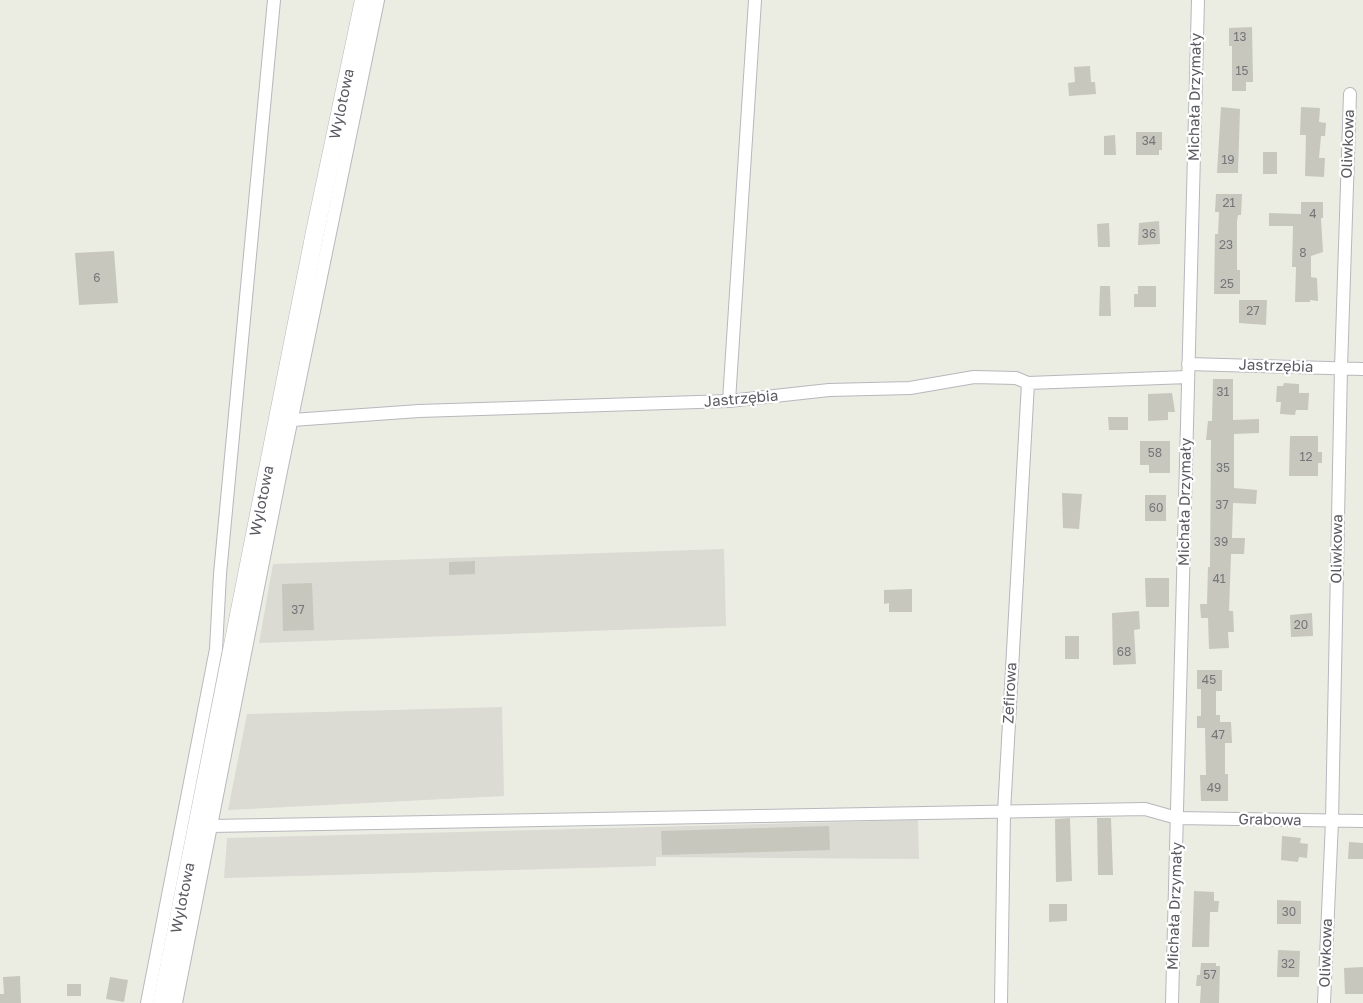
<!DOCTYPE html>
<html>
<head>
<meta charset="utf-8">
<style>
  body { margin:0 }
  canvas { display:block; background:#ebece2 }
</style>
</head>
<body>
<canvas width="1363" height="1003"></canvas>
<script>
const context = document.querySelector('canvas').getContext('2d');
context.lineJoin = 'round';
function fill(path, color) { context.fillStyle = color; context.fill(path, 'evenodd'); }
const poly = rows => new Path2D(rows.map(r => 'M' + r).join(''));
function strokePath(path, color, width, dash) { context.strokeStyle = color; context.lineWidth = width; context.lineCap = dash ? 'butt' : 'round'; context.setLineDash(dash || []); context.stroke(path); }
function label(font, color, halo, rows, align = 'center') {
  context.font = font + ' "Golos Text",sans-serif'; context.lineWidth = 4.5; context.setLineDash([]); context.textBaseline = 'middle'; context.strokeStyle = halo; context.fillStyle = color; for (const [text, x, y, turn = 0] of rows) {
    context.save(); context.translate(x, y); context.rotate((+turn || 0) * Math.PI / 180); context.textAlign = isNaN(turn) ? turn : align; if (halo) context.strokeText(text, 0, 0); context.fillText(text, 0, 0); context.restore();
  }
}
const industrial = poly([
  [724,549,726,626,259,643,273,564],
  [502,707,504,796,228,810,247,714],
  [918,820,919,859,656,857,656,866,224,878,227,838]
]);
const building = poly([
  [1252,27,1253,82,1246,82,1246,91,1232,91,1232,46,1229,46,1229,28],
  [1090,66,1091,82,1095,82,1096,94,1069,96,1068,83,1075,82,1074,67],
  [1221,107,1240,109,1238,173,1217,173],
  [1301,107,1320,108,1319,122,1326,123,1325,136,1321,136,1319,158,1325,158,1324,177,1305,176,1306,135,1300,135],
  [1136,132,1162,132,1162,150,1159,150,1159,155,1136,155],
  [1115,135,1116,155,1104,155,1104,136],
  [1263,152,1277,152,1277,174,1263,174],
  [1216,194,1242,194,1241,215,1238,215,1237,221,1237,270,1240,270,1240,294,1214,294,1215,234,1218,234,1219,212,1215,212],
  [1301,202,1323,202,1323,218,1321,218,1323,252,1311,256,1311,277,1317,278,1318,301,1310,300,1310,302,1295,302,1296,267,1292,267,1293,226,1269,226,1269,213,1301,214],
  [1159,221,1160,244,1138,245,1139,223],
  [1109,223,1110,247,1098,247,1097,224],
  [114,251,118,303,79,305,75,253],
  [1100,286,1110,286,1111,316,1099,316],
  [1138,286,1156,286,1156,307,1134,307,1134,294,1138,294],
  [1239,300,1267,300,1266,325,1239,323],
  [1213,379,1233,379,1233,420,1259,419,1259,433,1234,434,1234,488,1257,490,1256,504,1233,503,1232,538,1245,538,1244,554,1231,554,1229,611,1233,611,1234,632,1228,632,1229,648,1209,649,1208,618,1201,618,1200,604,1207,604,1208,567,1210,567,1211,440,1206,440,1208,421,1212,421],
  [1284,383,1299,384,1299,393,1309,393,1308,410,1296,410,1295,415,1280,414,1281,402,1276,402,1277,386,1283,386],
  [1172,393,1175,412,1168,412,1168,420,1148,421,1148,394],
  [1108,417,1128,417,1128,430,1109,430],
  [1290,436,1318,436,1318,452,1322,452,1322,463,1318,463,1318,476,1289,476],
  [1140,441,1170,441,1170,473,1149,473,1149,465,1140,465],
  [1062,493,1082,494,1079,529,1063,528],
  [1145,495,1166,495,1166,521,1145,521],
  [475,561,475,574,449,575,449,562],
  [1145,578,1169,578,1169,607,1146,607],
  [312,583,314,630,283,631,282,584],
  [912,589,912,612,889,612,889,603,884,604,884,590],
  [1139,611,1140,629,1134,630,1136,664,1113,665,1112,613],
  [1312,613,1313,636,1291,637,1290,615],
  [1065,636,1079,636,1079,659,1065,659],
  [1197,670,1222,670,1222,691,1216,691,1216,715,1220,715,1220,722,1231,722,1232,743,1225,743,1225,774,1228,774,1228,801,1201,801,1200,775,1206,775,1205,728,1197,728,1197,716,1201,716,1201,689,1197,689],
  [1070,818,1072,881,1056,882,1055,819],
  [1097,818,1111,818,1113,875,1098,875],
  [829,826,830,850,662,855,661,831],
  [1282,836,1301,838,1300,843,1308,844,1307,858,1299,857,1298,862,1281,860],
  [1349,842,1363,843,1363,859,1348,859],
  [1194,891,1214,892,1214,901,1219,901,1218,912,1210,912,1209,947,1192,947],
  [1277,900,1301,901,1301,924,1277,924],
  [1049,904,1067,904,1067,921,1049,922],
  [1278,950,1300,951,1299,977,1277,977],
  [1201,963,1216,963,1216,966,1220,966,1219,1003,1200,1003,1201,986,1196,986,1197,975,1200,975],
  [1363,967,1363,994,1345,994,1344,968],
  [20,976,21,1003,0,1003,0,994,4,994,3,977],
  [110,977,128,980,124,1002,106,999],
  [67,984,81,984,81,996,67,996]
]);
const street = poly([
  [1188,364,1363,369],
  [729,401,755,0],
  [292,420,419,411,729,401,829,390,910,388,974,377,1016,378,1028,383,1188,377],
  [211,826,1145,809,1177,818,1363,821],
  [147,1003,216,649,220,574,274,0],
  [176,1003,281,471,378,0],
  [1001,1003,1004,812,1028,383],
  [1172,1003,1198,0],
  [1324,1003,1332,821,1341,368,1350,94]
]);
const secondary = poly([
  [162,1003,315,232,364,0]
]);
const numberNames = [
  ["13",1240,37],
  ["15",1242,71],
  ["34",1149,141],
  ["19",1228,160],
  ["21",1229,203],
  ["4",1313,214],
  ["36",1149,234],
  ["23",1226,245],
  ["8",1303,253],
  ["6",97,278],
  ["25",1227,284],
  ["27",1253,311],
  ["31",1223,392],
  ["58",1155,453],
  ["12",1306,457],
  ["35",1223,468],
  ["37",1222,505],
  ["60",1156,508],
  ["39",1221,542],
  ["41",1219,579],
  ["37",298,610],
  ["20",1301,625],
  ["68",1124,652],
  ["45",1209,680],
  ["47",1218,735],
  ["49",1214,788],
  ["30",1289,912],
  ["32",1288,964],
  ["57",1210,975]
];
const streetNames = [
  ["Michała Drzymały",1195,97,-89],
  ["Wylotowa",342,104,-78],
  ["Oliwkowa",1348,144,-88],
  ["Jastrzębia",1276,366,2],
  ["Jastrzębia",741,399,-5],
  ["Wylotowa",262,501,-79],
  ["Michała Drzymały",1185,502,-89],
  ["Oliwkowa",1337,549,-89],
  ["Zefirowa",1010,693,-87],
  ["Grabowa",1270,820,1],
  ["Wylotowa",183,898,-79],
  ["Michała Drzymały",1175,906,-88],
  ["Oliwkowa",1326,953,-88]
];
fill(industrial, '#dbdbd4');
fill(building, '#c7c7be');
strokePath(street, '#b7b8be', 14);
strokePath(secondary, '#b7b8bf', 19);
strokePath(street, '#fff', 12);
strokePath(secondary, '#fff', 18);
label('12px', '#757679', null, numberNames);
label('15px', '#5a5b62', '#fff', streetNames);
</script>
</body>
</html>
